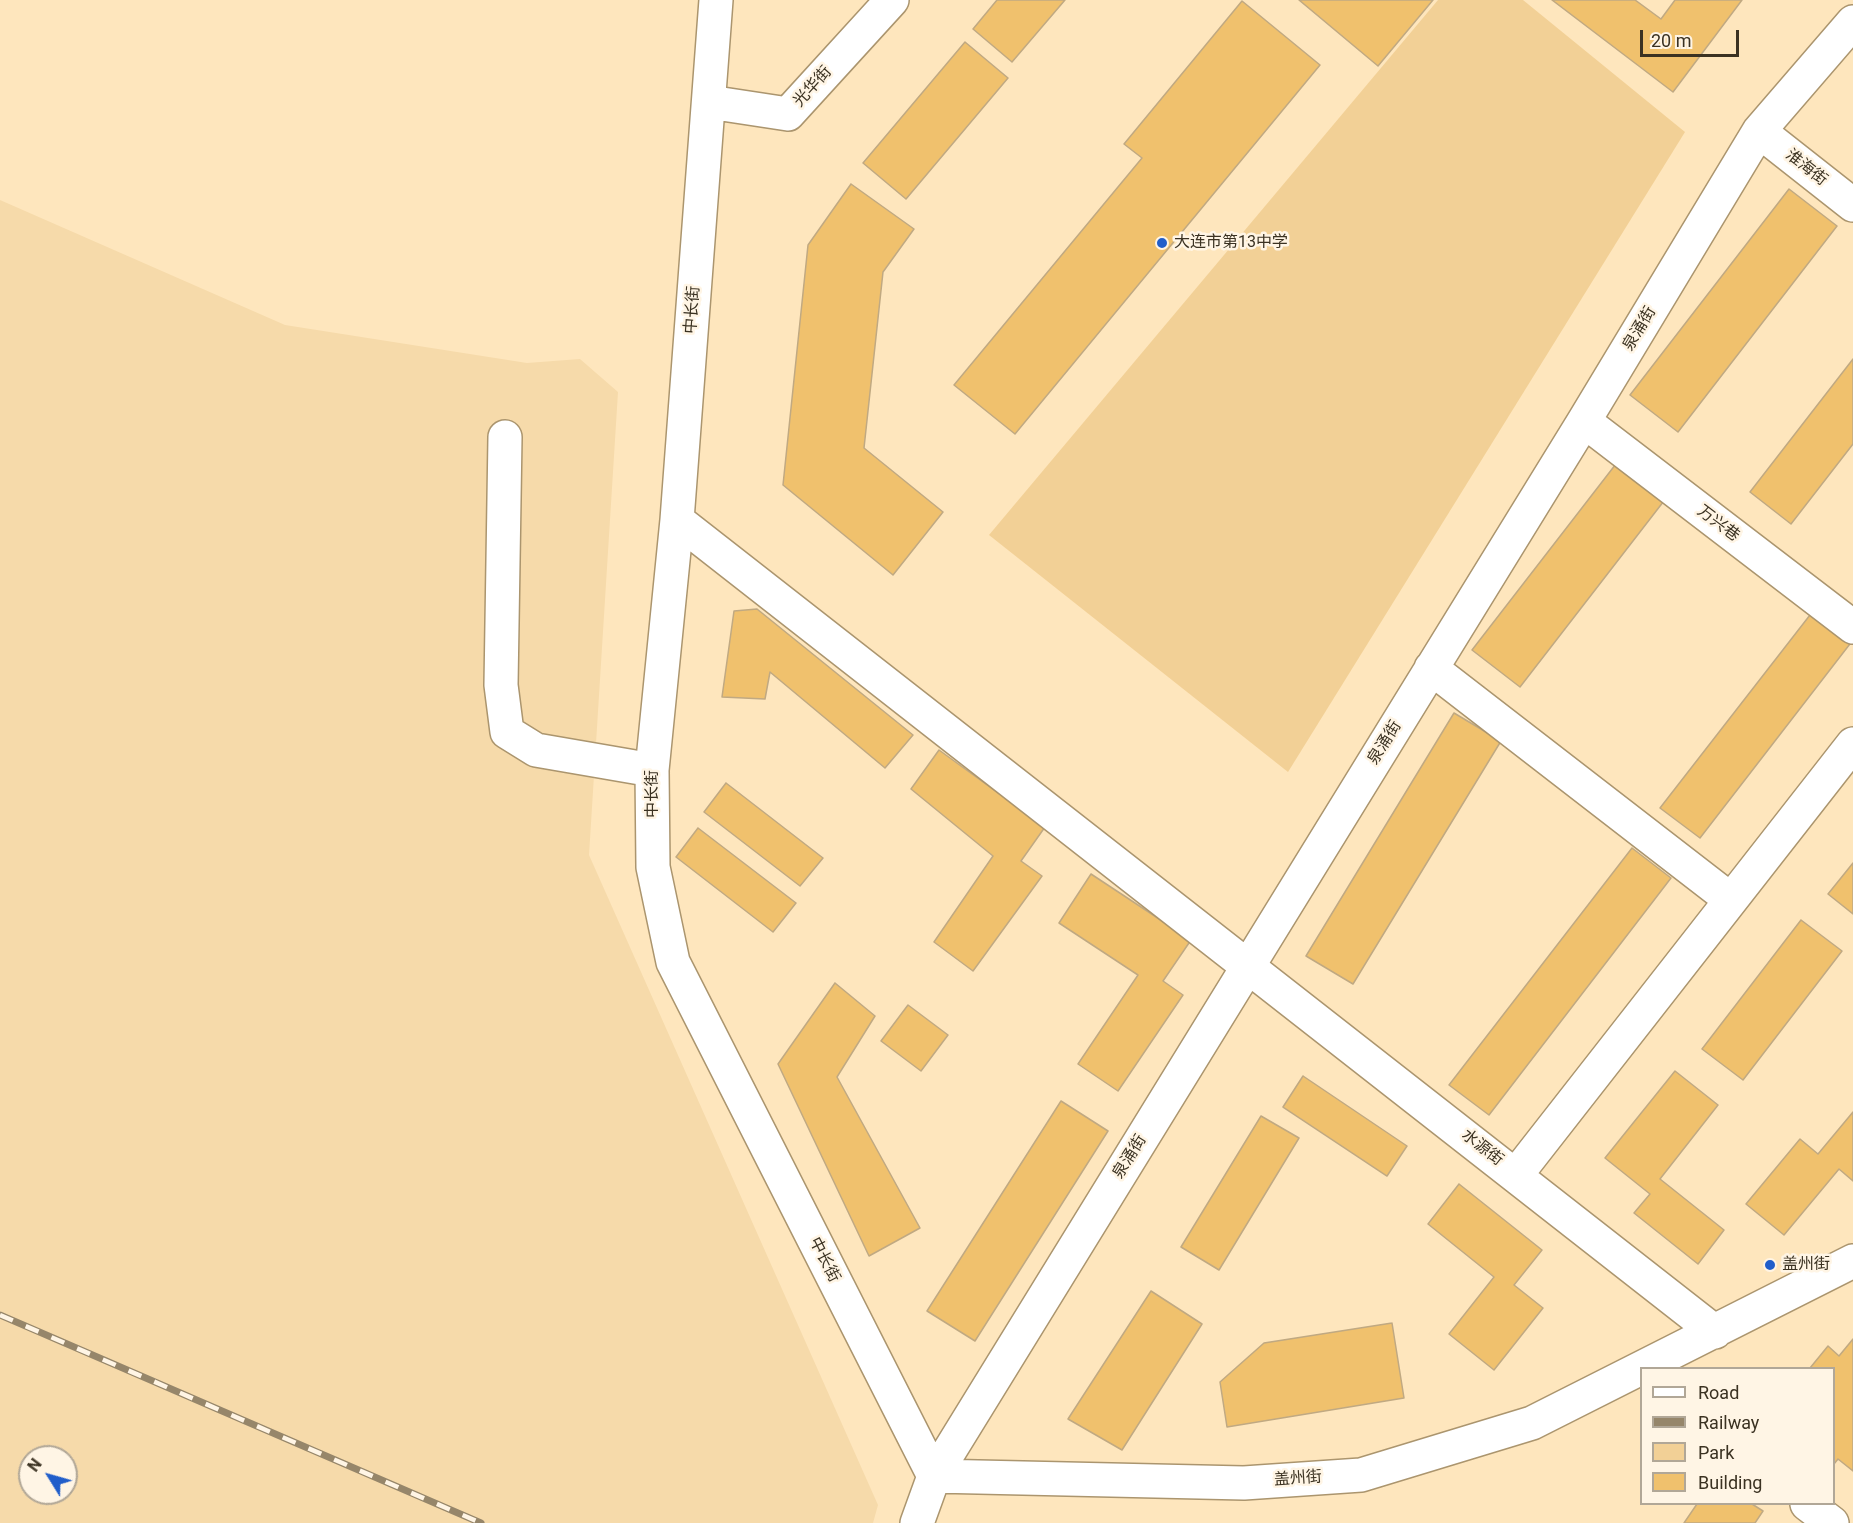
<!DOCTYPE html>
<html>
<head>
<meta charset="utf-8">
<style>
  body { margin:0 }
  #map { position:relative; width:1853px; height:1523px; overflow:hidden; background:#fee6bd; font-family:Roboto,sans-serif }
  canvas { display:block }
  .legend { position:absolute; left:1640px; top:1367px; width:195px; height:138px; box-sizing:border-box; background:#fff5e5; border:2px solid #b1a797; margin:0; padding:8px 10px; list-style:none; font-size:18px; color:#3b3222 }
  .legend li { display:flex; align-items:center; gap:12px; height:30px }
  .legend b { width:30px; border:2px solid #b1a797 }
  .north { position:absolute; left:18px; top:1445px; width:60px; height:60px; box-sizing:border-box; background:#fff5e5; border:2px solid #b1a797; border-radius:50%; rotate:307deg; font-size:16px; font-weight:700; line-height:24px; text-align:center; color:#3b3222 }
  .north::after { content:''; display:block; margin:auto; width:21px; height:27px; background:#215eca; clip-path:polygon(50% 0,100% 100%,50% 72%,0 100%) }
  .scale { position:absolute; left:1640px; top:30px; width:99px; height:27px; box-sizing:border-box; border:3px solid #3b3222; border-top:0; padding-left:8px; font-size:18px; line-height:21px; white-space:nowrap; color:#3b3222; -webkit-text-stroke:4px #fff5e5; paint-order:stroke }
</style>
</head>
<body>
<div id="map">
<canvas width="1853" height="1523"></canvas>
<ul class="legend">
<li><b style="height:8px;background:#fff"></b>Road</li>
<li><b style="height:8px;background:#96866a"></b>Railway</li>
<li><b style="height:16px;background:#f2d096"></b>Park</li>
<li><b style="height:16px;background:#f0c16d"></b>Building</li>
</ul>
<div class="north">N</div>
<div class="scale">20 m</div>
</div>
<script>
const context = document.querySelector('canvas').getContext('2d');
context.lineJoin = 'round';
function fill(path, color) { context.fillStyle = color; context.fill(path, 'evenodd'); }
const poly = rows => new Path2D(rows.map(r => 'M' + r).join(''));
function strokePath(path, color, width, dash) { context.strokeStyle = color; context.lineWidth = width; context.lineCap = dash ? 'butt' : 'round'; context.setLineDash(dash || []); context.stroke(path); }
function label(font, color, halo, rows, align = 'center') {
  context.font = font + ' Roboto,"Noto Sans SC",sans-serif'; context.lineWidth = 5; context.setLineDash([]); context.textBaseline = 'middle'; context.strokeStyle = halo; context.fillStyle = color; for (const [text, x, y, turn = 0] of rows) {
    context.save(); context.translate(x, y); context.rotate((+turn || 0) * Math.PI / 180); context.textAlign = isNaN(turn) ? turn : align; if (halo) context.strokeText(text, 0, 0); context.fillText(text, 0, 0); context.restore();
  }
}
const built = poly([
  [0,200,285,325,527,363,580,359,618,392,589,855,878,1505,873,1523,0,1523],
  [30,1457,66,1457,66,1493,30,1493]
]);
const green = poly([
  [1438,0,1523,0,1685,132,1288,772,989,535]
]);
const building = poly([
  [997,0,1065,0,1012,62,973,29,997,0],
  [1299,0,1433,0,1378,66,1299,0],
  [1552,0,1635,0,1661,19,1675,0,1742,0,1673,92,1552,0],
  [1242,1,1320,65,1015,434,954,385,1142,158,1124,144,1242,1],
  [965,42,1008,78,906,199,863,163,965,42],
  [851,184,914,229,883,272,864,448,943,512,893,575,783,485,808,245,851,184],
  [1789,189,1837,226,1678,432,1630,395,1789,189],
  [1853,359,1853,444,1791,524,1750,492,1853,359],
  [1619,460,1667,497,1520,687,1472,650,1619,460],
  [1817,606,1853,640,1700,838,1660,808,1817,606],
  [757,609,913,735,885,768,770,672,765,699,722,697,734,611,757,609],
  [1454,713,1501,741,1353,984,1306,956,1454,713],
  [939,750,1045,827,1021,861,1042,876,973,971,934,942,993,856,911,789,939,750],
  [726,783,823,858,800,886,704,812,726,783],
  [698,828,796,903,773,932,676,857,698,828],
  [1632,848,1671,878,1489,1115,1449,1085,1632,848],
  [1853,863,1853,914,1828,894,1853,863],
  [1091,874,1191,940,1163,981,1183,995,1118,1091,1078,1064,1138,975,1059,923,1091,874],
  [1801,920,1842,951,1743,1080,1702,1049,1801,920],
  [835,983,875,1016,837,1077,920,1228,869,1256,778,1064,835,983],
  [908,1005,948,1035,921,1071,881,1041,908,1005],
  [1675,1071,1718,1105,1660,1179,1724,1230,1698,1264,1634,1213,1650,1194,1605,1158,1675,1071],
  [1303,1076,1407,1146,1387,1176,1283,1107,1303,1076],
  [1061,1101,1108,1131,975,1341,927,1311,1061,1101],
  [1853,1112,1853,1181,1839,1169,1784,1235,1746,1204,1800,1139,1818,1154,1853,1112],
  [1261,1116,1299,1138,1219,1270,1181,1247,1261,1116],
  [1459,1184,1542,1250,1514,1285,1543,1308,1494,1370,1449,1334,1494,1277,1428,1224,1459,1184],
  [1151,1291,1202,1324,1122,1450,1068,1419,1151,1291],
  [1392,1323,1404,1398,1227,1427,1220,1382,1264,1343,1392,1323],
  [1853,1339,1853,1471,1838,1459,1834,1464,1834,1368,1810,1368,1828,1346,1839,1356,1853,1339],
  [1697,1504,1752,1504,1763,1511,1755,1523,1684,1523,1697,1504]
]);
const minor = poly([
  [716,0,677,520,652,770,653,867,673,962,934,1476],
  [709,102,788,114,892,0],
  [1759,131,1853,205],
  [1584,421,1853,627],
  [505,437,501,685,507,732,536,750,652,770],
  [677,520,1715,1332],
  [1431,668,1731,900],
  [1516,1175,1853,744],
  [934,1476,1244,1483,1361,1475,1532,1423,1853,1261],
  [1807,1504,1832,1523],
  [917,1523,934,1476,1584,421,1759,131,1853,22]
]);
const rail = poly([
  [0,1315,481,1523]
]);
const markers = [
  [1162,243,6,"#215eca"],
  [1770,1265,6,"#215eca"]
];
const streetNames = [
  ["光华街",813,87,-48],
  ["淮海街",1806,168,38],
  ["中长街",693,310,-86],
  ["泉涌街",1640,329,-59],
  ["万兴巷",1718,524,37],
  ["泉涌街",1385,743,-58],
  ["中长街",653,794,-90],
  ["水源街",1482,1148,38],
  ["泉涌街",1130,1157,-58],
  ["中长街",824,1260,63],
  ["盖州街",1298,1479,-4]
];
const poiNames = [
  ["大连市第13中学",1174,243],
  ["盖州街",1782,1265]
];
fill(built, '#f6daaa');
fill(green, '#f2d096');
fill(building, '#f0c16d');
strokePath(building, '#c0a982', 1.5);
strokePath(minor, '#ab956e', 36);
strokePath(minor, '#fff', 33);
strokePath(rail, '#96866a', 7);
strokePath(rail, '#fff5e5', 4.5, [14]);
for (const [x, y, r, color] of markers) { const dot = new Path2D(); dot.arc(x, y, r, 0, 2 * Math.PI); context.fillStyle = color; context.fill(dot); strokePath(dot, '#fff5e5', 2); }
label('16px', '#3b3222', '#fff5e5', streetNames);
label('16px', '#3b3222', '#fff5e5', poiNames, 'left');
</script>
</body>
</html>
